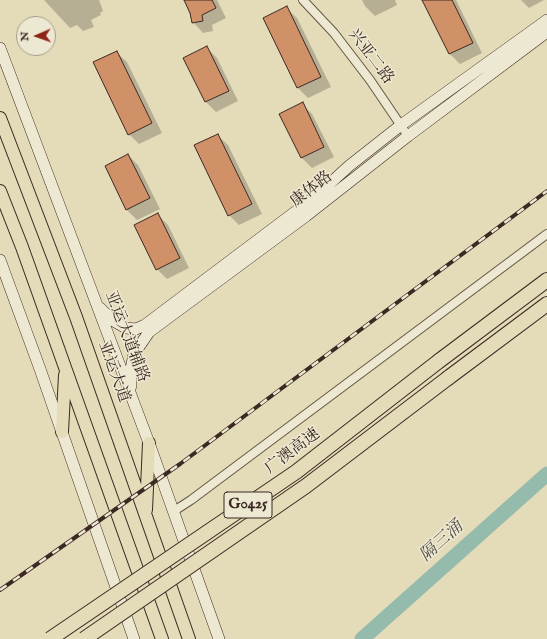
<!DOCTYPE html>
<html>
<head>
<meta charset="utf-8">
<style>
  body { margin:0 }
  #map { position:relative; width:547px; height:639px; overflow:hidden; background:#e4dbb8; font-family:"IM FELL English",serif }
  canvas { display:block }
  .north { position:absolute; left:16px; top:16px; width:40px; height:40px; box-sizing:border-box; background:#ede8d1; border:1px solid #a69c8b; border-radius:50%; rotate:268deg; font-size:11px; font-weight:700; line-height:16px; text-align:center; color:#3c2923 }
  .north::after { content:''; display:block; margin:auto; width:14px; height:18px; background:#8f2418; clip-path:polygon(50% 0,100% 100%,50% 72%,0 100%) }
</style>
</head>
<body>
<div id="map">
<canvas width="547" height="639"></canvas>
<div class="north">N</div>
</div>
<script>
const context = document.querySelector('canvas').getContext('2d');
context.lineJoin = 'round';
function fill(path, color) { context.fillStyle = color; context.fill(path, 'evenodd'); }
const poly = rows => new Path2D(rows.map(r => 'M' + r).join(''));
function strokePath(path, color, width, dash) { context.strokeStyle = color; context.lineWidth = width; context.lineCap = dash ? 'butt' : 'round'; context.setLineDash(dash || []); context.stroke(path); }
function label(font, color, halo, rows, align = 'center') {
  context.font = font + ' "IM FELL English","Noto Serif SC",serif'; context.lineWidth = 3; context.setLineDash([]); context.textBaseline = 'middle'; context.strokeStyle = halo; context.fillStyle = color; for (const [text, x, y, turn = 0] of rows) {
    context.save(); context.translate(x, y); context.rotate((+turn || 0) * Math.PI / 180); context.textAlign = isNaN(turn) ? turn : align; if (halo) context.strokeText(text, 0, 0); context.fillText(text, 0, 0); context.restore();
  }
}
const shadow = poly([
  [44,0,99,0,103,11,100,13,101,15,91,20,94,27,83,31,77,25,70,28],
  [184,0,217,0,226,18,212,25,213,31,203,33,193,22],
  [362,0,395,0,397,5,375,16,365,6],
  [423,0,456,0,482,53,460,64,450,54],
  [521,0,544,0,529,8],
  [286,8,297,18,331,87,308,98,298,88,264,19],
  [207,48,217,58,238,101,216,112,206,102,185,59],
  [116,52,127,62,162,133,139,144,129,134],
  [302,104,312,114,334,157,312,168,302,158,280,115],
  [217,135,228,145,262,214,239,225,229,215],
  [128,155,138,165,160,209,137,220,127,210,106,166],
  [158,215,168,225,189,268,167,279,157,269]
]);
const river = poly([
  [362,639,547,474]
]);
const building = poly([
  [184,0,212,0,216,8,202,15,203,21,192,23,190,13,184,0],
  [422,0,452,0,473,43,449,54,422,0],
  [287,6,321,77,297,88,263,18,287,6],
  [207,46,229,91,205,102,183,58,207,46],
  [117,51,152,123,128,135,93,62,117,51],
  [303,102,324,147,301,158,279,114,303,102],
  [218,134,252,204,228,216,194,145,218,134],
  [128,154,150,198,126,210,105,166,128,154],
  [158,213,180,258,156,270,134,225,158,213]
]);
const street = poly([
  [303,0,334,33,370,80,408,136],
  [174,511,191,500,547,234]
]);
const secondary = poly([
  [0,48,149,443,219,639],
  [0,260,40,369,134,639],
  [100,308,112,320,126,328,136,329,145,325,315,197,349,166,401,125,547,20],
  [131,386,131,369,134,354,149,332,306,216,408,136,547,32]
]);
const primary = poly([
  [0,118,76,317,189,639],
  [0,191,22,247,162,639],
  [62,432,65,375],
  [146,510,149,443]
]);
const highway = poly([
  [439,361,547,280],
  [448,378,547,304]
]);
const rail = poly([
  [0,590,180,464,547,191]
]);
const highwayBridge = poly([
  [50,639,296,472,439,361],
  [84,639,306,486,448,378]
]);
const shields = [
  [248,505,48]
];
const shieldNames = [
  ["G0425",248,505]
];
const streetNames = [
  ["兴亚二路",370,57,53],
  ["康体路",312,190,-38],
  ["亚运大道辅路",126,337,69],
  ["亚运大道",113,372,70],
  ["广澳高速",293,452,-37]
];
const waterNames = [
  ["隔三涌",442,542,-42]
];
fill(shadow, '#0003');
strokePath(river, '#95bbad', 15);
fill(building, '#d09168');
strokePath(building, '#3c2923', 1);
strokePath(street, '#665648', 10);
strokePath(secondary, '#3c2923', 12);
strokePath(primary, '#3c2923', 14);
strokePath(highway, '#3c2923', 16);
strokePath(street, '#ede8d1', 8);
strokePath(secondary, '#ede8d1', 11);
strokePath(primary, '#e4dbb8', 12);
strokePath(highway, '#e4dbb8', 14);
strokePath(rail, '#3c2923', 4);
strokePath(rail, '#ede8d1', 2.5, [8]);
strokePath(highwayBridge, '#3c2923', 16, []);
strokePath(highwayBridge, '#e4dbb8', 14);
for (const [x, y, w] of shields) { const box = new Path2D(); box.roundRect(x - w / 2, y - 13, w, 26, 3); context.fillStyle = '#ede8d1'; context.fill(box); strokePath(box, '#3c2923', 1); }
label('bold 15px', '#3c2923', null, shieldNames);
label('16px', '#3c2923', '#ede8d1', streetNames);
label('italic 17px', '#524e46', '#ede8d1', waterNames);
</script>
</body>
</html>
